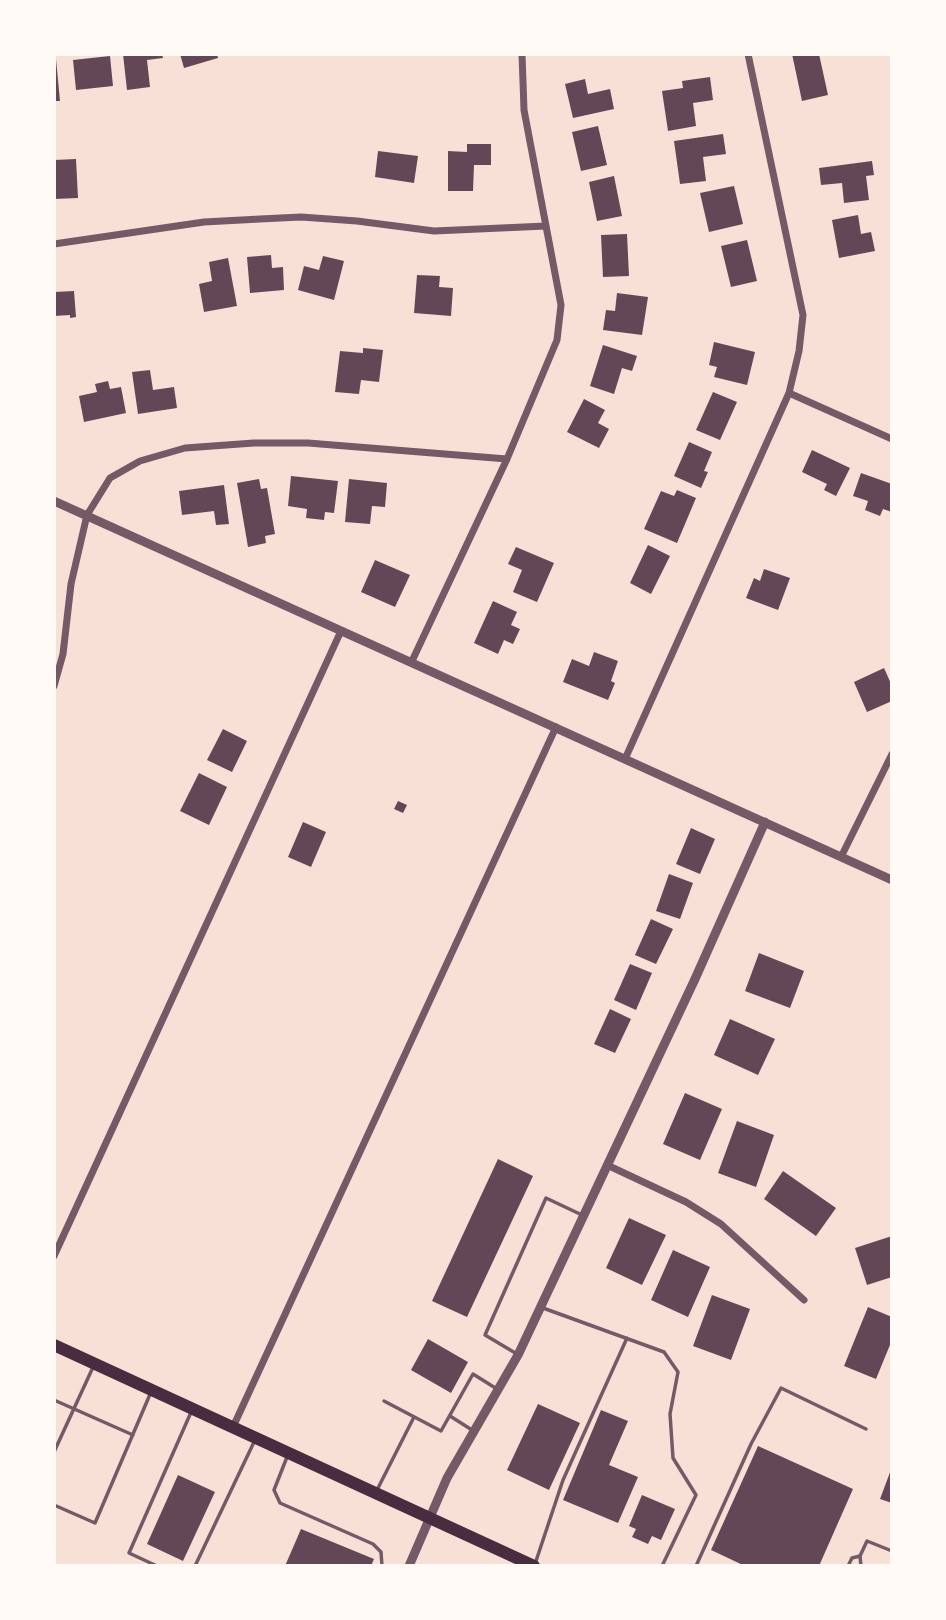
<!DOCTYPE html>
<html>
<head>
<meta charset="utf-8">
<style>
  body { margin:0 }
  #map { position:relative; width:946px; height:1620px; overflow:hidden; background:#f7e1d7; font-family:Rubik,sans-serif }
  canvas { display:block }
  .frame { position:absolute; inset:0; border:56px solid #fffaf5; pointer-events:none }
</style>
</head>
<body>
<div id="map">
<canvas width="946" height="1620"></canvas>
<div class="frame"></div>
</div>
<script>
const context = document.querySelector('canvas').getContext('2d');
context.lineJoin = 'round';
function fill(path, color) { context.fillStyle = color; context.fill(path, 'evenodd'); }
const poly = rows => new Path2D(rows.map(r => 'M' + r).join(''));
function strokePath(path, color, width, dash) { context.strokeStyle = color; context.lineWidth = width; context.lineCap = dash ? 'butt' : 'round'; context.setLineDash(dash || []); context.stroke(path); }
const building = poly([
  [123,54,162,54,163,58,147,60,150,87,127,90],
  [180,54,217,54,218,58,184,68],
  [792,54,819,54,828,95,802,101],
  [110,56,113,86,76,90,73,60],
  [54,59,56,59,60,101,54,101],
  [710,77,713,100,693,103,696,126,668,131,662,91,683,88,682,81],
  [585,79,588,94,610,89,614,109,573,118,565,84],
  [598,126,607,165,581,171,572,132],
  [723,134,726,154,703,157,706,181,680,184,674,141],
  [467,144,491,144,491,165,474,165,473,191,448,191,448,151,467,152],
  [378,151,418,156,414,183,375,177],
  [76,159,78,198,54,199,54,160],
  [872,161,874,175,866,176,869,200,844,203,842,183,821,185,819,168],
  [614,176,622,216,597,221,589,182],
  [734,186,743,224,709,232,700,193],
  [858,215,861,234,871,232,875,251,839,258,832,220],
  [627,234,629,276,603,277,601,235],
  [747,240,757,281,731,287,721,246],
  [271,255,272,268,283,267,284,290,250,293,247,257],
  [323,256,344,261,334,300,298,290,304,266,319,270],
  [228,258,237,306,204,312,199,284,212,281,209,262],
  [417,275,440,276,439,287,453,288,451,316,414,313],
  [74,291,76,317,70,318,70,315,54,316,54,292],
  [617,293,648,297,642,335,603,330,606,310,615,311],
  [714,342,755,352,747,385,714,377,717,367,709,365],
  [603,345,637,356,632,371,622,368,614,394,590,386],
  [363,348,383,350,379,382,361,380,359,394,335,392,340,351,363,353],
  [150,370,153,390,174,387,177,408,138,414,132,372],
  [108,381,110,389,121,387,126,413,84,422,79,396,97,392,95,384],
  [713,392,737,402,720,440,696,430],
  [584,399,605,410,598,423,609,429,599,448,567,432],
  [689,442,712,452,704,471,708,472,701,488,674,476],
  [812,450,850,468,836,496,824,490,827,484,802,472],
  [861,473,892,484,892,512,883,509,880,516,865,510,868,501,853,496],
  [291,476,338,481,334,513,325,512,324,520,306,518,307,509,288,506],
  [259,479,261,489,267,488,275,534,265,536,266,543,248,547,237,483],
  [349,479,387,483,385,507,372,506,370,524,345,522],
  [224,485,229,524,216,525,214,511,182,515,179,491],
  [677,490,696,498,677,543,644,529,661,491,674,496],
  [648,545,670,556,651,594,630,583],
  [516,547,554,563,537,602,513,592,522,570,508,564],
  [375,560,410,575,395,607,361,592],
  [764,569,790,578,778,610,746,598,754,578,760,581],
  [493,601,517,612,511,625,520,629,513,644,504,640,498,654,474,643],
  [594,652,618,661,611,681,615,683,608,700,563,682,572,659,589,666],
  [884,668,892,686,892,701,867,712,854,682],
  [223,729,247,741,232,772,207,760],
  [199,773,227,787,209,825,180,811],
  [398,801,407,805,403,813,394,809],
  [303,822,326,832,311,867,288,857],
  [691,828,715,839,700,874,676,864],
  [669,874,693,883,680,919,656,911],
  [651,919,673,929,656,964,635,955],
  [759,953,804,971,790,1008,745,991],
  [630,964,652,973,636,1010,614,1000],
  [610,1009,631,1019,615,1053,594,1044],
  [730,1019,775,1039,758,1075,714,1055],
  [685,1093,722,1109,700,1160,663,1144],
  [737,1121,774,1135,756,1187,718,1173],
  [498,1159,533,1176,467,1317,432,1301],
  [783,1171,836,1208,816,1236,764,1199],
  [629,1218,666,1235,642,1285,606,1268],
  [892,1236,892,1277,867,1285,855,1248],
  [673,1250,710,1267,688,1317,651,1300],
  [712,1295,750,1309,731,1360,693,1346],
  [868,1307,892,1317,892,1340,876,1379,844,1366],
  [428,1339,468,1362,451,1393,411,1370],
  [538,1404,580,1423,549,1490,507,1470],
  [601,1410,628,1421,609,1465,638,1477,618,1523,563,1500],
  [758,1446,853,1489,819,1566,745,1566,711,1550],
  [892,1467,892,1503,880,1499],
  [178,1475,215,1492,183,1561,147,1544],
  [642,1495,675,1509,661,1540,652,1536,648,1544,632,1537,636,1529,629,1526],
  [301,1529,374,1559,371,1566,285,1566]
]);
const service = poly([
  [543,1308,664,1352,678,1372,670,1414,673,1458,696,1495,662,1566],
  [517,1354,485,1335,546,1198,582,1215],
  [54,1400,133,1435],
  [384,1401,441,1431,473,1374,497,1389],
  [450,1416,472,1430],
  [54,1452,94,1365],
  [287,1457,274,1490,280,1503,373,1544,381,1552,382,1566],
  [377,1490,414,1417],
  [54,1505,95,1523,151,1392],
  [535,1564,563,1480,627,1338],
  [157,1566,129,1553,192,1410],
  [195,1566,255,1440],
  [696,1566,751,1444,781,1388,866,1429],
  [848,1566,852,1558,860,1556],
  [861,1566,860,1556,867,1541,892,1551]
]);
const minor = poly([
  [54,244,204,222,260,219,301,217,357,221,434,231,546,226],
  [789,393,892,439],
  [412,661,507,459,557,340,561,305,524,110,522,54],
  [54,686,63,654,71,584,87,515,110,478,140,461,185,448,254,443,308,443,507,459],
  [625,759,789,393,799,351,803,315,748,54],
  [841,857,892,754],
  [607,1165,686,1202,721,1224,804,1300],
  [54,1256,341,631],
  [233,1427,556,727]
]);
const tertiary = poly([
  [54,501,892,880],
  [409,1566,447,1478,518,1355,695,979,765,822]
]);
const trunk = poly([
  [54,1345,534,1566]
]);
fill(building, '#644757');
strokePath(service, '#755966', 3.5);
strokePath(minor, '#755966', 7);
strokePath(tertiary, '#755966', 9);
strokePath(trunk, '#4a2c40', 12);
</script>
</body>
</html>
